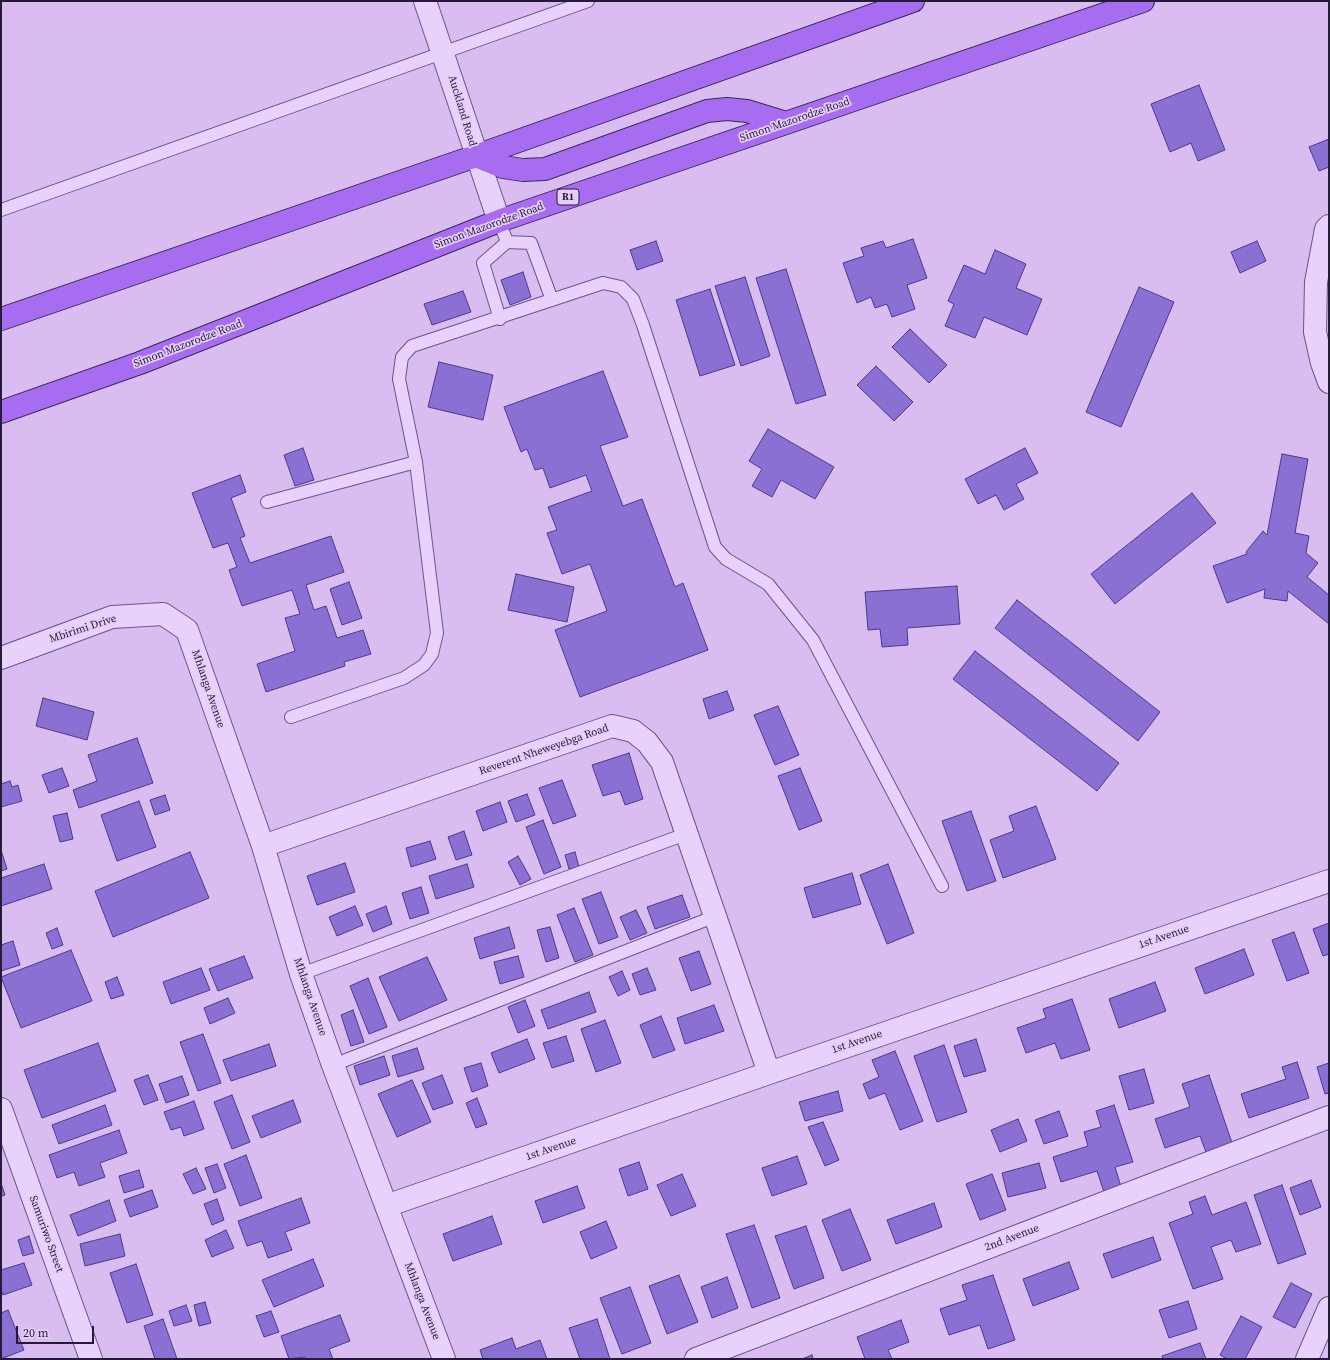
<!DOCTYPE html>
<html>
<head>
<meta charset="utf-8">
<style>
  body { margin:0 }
  #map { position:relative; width:1330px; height:1360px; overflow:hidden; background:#d9bdf1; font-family:"Source Serif 4",serif }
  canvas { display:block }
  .frame { position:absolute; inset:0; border:2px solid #241b38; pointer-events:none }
  .scale { position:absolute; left:16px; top:1326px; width:78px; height:18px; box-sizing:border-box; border:2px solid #241b38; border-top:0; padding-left:5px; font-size:12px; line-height:14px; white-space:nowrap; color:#241b38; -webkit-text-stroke:3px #e5cdf8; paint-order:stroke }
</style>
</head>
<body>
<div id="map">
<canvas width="1330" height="1360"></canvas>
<div class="frame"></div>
<div class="scale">20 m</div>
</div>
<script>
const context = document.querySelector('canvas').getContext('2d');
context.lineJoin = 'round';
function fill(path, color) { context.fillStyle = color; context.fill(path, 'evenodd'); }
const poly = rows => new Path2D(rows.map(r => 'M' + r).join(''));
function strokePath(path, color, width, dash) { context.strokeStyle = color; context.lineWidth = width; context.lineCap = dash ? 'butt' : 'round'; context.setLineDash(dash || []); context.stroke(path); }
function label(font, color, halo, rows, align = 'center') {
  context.font = font + ' "Source Serif 4",serif'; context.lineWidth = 3.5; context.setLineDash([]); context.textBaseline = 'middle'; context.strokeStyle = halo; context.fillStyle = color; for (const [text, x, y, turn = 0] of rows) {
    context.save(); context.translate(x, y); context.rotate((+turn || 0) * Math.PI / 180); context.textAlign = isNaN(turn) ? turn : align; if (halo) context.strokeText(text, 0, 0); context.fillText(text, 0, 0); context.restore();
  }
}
const building = poly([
  [1199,85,1225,150,1198,161,1191,143,1170,152,1151,104,1199,85],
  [1329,139,1329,167,1319,171,1309,147,1329,139],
  [913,239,927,278,907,285,915,309,892,317,887,304,875,308,871,297,857,303,843,263,864,256,861,248,883,241,886,248,913,239],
  [656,241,663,261,637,270,630,250,656,241],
  [1257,241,1266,261,1240,273,1231,252,1257,241],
  [995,250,1026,264,1016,288,1042,299,1027,335,984,317,975,338,945,326,954,304,948,301,964,265,985,274,995,250],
  [786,269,826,395,796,404,756,278,786,269],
  [523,272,531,297,510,305,501,280,523,272],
  [745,277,770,356,741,366,715,286,745,277],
  [1139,287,1174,302,1121,427,1086,412,1139,287],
  [710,289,735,365,700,376,676,300,710,289],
  [463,291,471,312,432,325,424,304,463,291],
  [910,329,947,365,929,383,892,347,910,329],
  [439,362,493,375,483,420,428,407,439,362],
  [876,366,913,402,894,421,857,385,876,366],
  [603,371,628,437,600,446,614,483,623,506,642,499,675,587,683,583,708,650,580,697,555,630,607,611,590,564,562,574,547,533,557,530,548,507,592,491,586,475,550,488,543,468,535,470,527,449,521,452,504,407,603,371],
  [768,429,834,467,815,499,781,480,772,497,752,486,762,469,749,461,768,429],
  [303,448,314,480,295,486,284,455,303,448],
  [1025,448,1038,473,1016,484,1024,499,1004,510,996,495,978,504,965,479,1025,448],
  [1282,454,1308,459,1295,533,1309,536,1306,553,1318,563,1307,577,1329,595,1329,624,1288,591,1287,601,1264,598,1265,589,1227,603,1213,566,1247,554,1246,552,1263,531,1267,535,1282,454],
  [240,475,246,492,231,498,245,536,240,538,250,563,331,536,344,572,306,585,314,610,326,606,337,638,363,630,371,654,344,662,345,666,266,692,257,664,295,651,285,618,300,614,292,590,242,606,229,570,237,567,228,543,213,548,192,493,240,475],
  [1192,493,1216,523,1115,604,1091,574,1192,493],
  [516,574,574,587,567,622,508,610,516,574],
  [349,582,362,618,342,625,330,589,349,582],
  [957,586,960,624,907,628,908,645,882,647,880,629,868,630,865,592,957,586],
  [1017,600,1160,712,1138,741,995,628,1017,600],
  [975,651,1119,763,1097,791,953,679,975,651],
  [727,691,734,710,709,719,703,699,727,691],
  [43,698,94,712,87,740,36,726,43,698],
  [778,706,799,755,775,765,754,715,778,706],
  [137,738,153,783,79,808,73,790,97,781,88,755,137,738],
  [629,753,643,799,625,805,620,791,603,796,592,765,629,753],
  [62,768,69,786,49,793,42,775,62,768],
  [800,768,822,821,799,830,778,776,800,768],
  [562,780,576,816,553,824,539,788,562,780],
  [10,781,12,787,18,785,22,801,1,807,1,784,10,781],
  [527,794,535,815,516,822,508,801,527,794],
  [165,795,170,810,155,815,150,800,165,795],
  [139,801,156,847,117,861,101,815,139,801],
  [500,802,507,822,483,831,476,811,500,802],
  [1036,806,1056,859,1003,878,990,840,1014,831,1009,816,1036,806],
  [971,811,996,881,967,891,942,821,971,811],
  [67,813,73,839,60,842,53,816,67,813],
  [543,820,561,867,544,874,526,827,543,820],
  [464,831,472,855,456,860,448,837,464,831],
  [430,841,436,859,411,867,406,848,430,841],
  [1,850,7,869,1,871,1,850],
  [190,852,209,898,113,937,95,891,190,852],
  [575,852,579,867,569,869,565,855,575,852],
  [518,856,531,879,520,885,508,862,518,856],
  [345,863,355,892,317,905,307,876,345,863],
  [44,864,52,889,1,906,1,878,44,864],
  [467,864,474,887,436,899,429,876,467,864],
  [888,864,914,933,887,944,860,875,888,864],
  [852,873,861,904,813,918,804,888,852,873],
  [421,887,429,913,410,919,402,893,421,887],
  [601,892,618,937,599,944,582,899,601,892],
  [682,895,690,917,655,929,647,907,682,895],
  [355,906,363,925,337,936,329,917,355,906],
  [386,906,392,924,373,932,366,914,386,906],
  [574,908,593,955,575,962,557,915,574,908],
  [636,910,647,933,630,940,620,917,636,910],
  [1329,923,1329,954,1323,956,1313,929,1329,923],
  [509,927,515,948,480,959,474,938,509,927],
  [550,927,559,958,546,962,537,930,550,927],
  [57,928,63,945,52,949,46,933,57,928],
  [1294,932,1309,973,1287,981,1272,940,1294,932],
  [13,941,20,965,1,971,1,945,13,941],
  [1244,949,1254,975,1205,994,1195,968,1244,949],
  [71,950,92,1001,21,1028,1,977,71,950],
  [699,951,711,984,691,991,679,958,699,951],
  [244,956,253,978,218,991,209,969,244,956],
  [518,956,524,977,500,984,494,962,518,956],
  [427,957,447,1000,399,1021,379,977,427,957],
  [201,968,210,990,171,1004,163,982,201,968],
  [647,968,656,990,640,995,632,974,647,968],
  [622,971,630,990,618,996,609,977,622,971],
  [117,977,124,995,111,999,105,982,117,977],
  [368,978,387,1027,369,1034,350,986,368,978],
  [1155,982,1166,1011,1119,1028,1109,999,1155,982],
  [589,992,596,1012,548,1029,541,1010,589,992],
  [228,998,235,1013,210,1024,204,1008,228,998],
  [1072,999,1090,1050,1061,1059,1055,1043,1026,1053,1017,1028,1046,1018,1043,1009,1072,999],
  [525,1000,535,1026,518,1033,508,1007,525,1000],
  [714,1005,724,1031,685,1044,677,1018,714,1005],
  [353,1010,364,1042,351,1046,341,1015,353,1010],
  [661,1016,675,1050,653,1058,640,1025,661,1016],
  [605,1020,621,1063,596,1072,581,1029,605,1020],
  [203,1034,221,1083,198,1091,180,1042,203,1034],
  [566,1036,574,1061,552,1068,543,1043,566,1036],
  [527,1039,535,1059,499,1073,491,1053,527,1039],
  [976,1039,986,1071,964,1077,954,1046,976,1039],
  [98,1043,116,1091,42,1118,24,1070,98,1043],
  [269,1044,276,1066,231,1081,223,1060,269,1044],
  [944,1045,967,1112,937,1122,914,1056,944,1045],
  [417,1048,424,1069,398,1077,392,1056,417,1048],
  [895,1051,923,1121,900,1130,885,1093,869,1099,863,1084,879,1077,872,1060,895,1051],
  [384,1056,390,1075,360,1085,354,1066,384,1056],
  [1297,1062,1309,1098,1249,1118,1241,1094,1286,1079,1282,1067,1297,1062],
  [481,1063,488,1086,472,1092,464,1068,481,1063],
  [1329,1063,1329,1093,1325,1094,1317,1067,1329,1063],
  [1144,1069,1154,1103,1129,1110,1119,1076,1144,1069],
  [148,1075,158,1100,144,1105,134,1080,148,1075],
  [442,1075,453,1103,433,1110,422,1083,442,1075],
  [1209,1075,1232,1143,1206,1152,1200,1136,1165,1148,1155,1119,1190,1107,1182,1084,1209,1075],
  [182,1076,189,1095,166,1103,159,1084,182,1076],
  [412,1080,431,1122,397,1137,378,1094,412,1080],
  [838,1091,843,1111,805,1121,799,1102,838,1091],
  [232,1095,250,1142,232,1149,214,1102,232,1095],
  [477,1098,487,1124,476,1128,466,1103,477,1098],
  [293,1100,301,1122,261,1138,252,1116,293,1100],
  [194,1101,204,1129,184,1136,181,1127,171,1130,164,1112,194,1101],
  [105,1105,112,1125,59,1144,52,1125,105,1105],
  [1114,1105,1133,1162,1115,1167,1122,1190,1105,1195,1097,1171,1061,1182,1053,1157,1088,1146,1084,1132,1101,1127,1096,1111,1114,1105],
  [1059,1111,1068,1136,1044,1144,1035,1120,1059,1111],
  [1018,1119,1027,1141,1000,1152,991,1130,1018,1119],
  [823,1122,839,1160,825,1166,808,1127,823,1122],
  [119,1130,127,1153,100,1163,105,1177,79,1186,74,1172,57,1178,49,1155,119,1130],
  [246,1155,262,1198,240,1206,224,1164,246,1155],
  [797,1156,807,1184,772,1196,762,1168,797,1156],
  [639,1162,648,1189,628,1196,619,1169,639,1162],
  [1039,1163,1046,1188,1008,1197,1002,1173,1039,1163],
  [217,1164,226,1188,214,1193,205,1168,217,1164],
  [196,1168,206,1189,193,1194,183,1174,196,1168],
  [139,1170,144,1187,124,1193,119,1176,139,1170],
  [682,1174,696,1206,671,1216,657,1185,682,1174],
  [992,1174,1006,1210,980,1220,966,1184,992,1174],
  [1311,1180,1321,1207,1300,1215,1290,1188,1311,1180],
  [1,1183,5,1195,1,1196,1,1183],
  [1282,1185,1306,1254,1278,1264,1254,1195,1282,1185],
  [577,1186,585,1208,543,1223,535,1201,577,1186],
  [152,1190,158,1207,130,1217,124,1200,152,1190],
  [1205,1196,1212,1215,1246,1202,1261,1244,1236,1252,1231,1240,1211,1247,1223,1279,1193,1289,1169,1223,1193,1214,1189,1202,1205,1196],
  [301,1198,310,1223,285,1232,292,1250,268,1258,262,1241,247,1246,238,1221,301,1198],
  [217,1199,224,1220,212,1225,204,1204,217,1199],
  [109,1200,116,1221,78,1236,70,1215,109,1200],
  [934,1203,942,1227,896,1244,887,1220,934,1203],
  [850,1209,871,1260,842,1271,822,1220,850,1209],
  [492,1216,502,1244,453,1261,443,1234,492,1216],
  [606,1221,617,1248,591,1259,580,1232,606,1221],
  [754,1225,780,1298,752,1308,726,1234,754,1225],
  [806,1226,824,1278,794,1289,775,1236,806,1226],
  [226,1230,234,1248,212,1257,205,1240,226,1230],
  [120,1234,125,1256,85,1266,80,1244,120,1234],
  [29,1236,34,1253,23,1256,18,1240,29,1236],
  [1153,1237,1161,1260,1112,1278,1103,1254,1153,1237],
  [313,1259,324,1286,274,1307,262,1280,313,1259],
  [1069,1262,1079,1289,1033,1306,1023,1279,1069,1262],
  [24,1263,32,1285,3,1295,1,1290,1,1270,24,1263],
  [136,1264,153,1315,127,1323,110,1273,136,1264],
  [679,1275,698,1322,667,1334,649,1286,679,1275],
  [993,1275,1015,1340,988,1349,980,1325,949,1335,940,1309,967,1300,962,1285,993,1275],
  [727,1277,738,1308,712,1318,701,1287,727,1277],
  [1291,1283,1312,1294,1295,1328,1273,1317,1291,1283],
  [630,1287,651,1343,622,1354,600,1298,630,1287],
  [1188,1301,1197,1329,1169,1338,1159,1310,1188,1301],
  [205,1302,211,1323,199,1326,194,1305,205,1302],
  [186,1305,192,1321,174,1326,169,1311,186,1305],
  [8,1310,24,1350,1,1359,1,1313,8,1310],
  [271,1311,279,1332,264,1337,256,1316,271,1311],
  [340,1315,350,1341,329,1349,333,1359,306,1359,305,1357,289,1359,281,1336,340,1315],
  [1241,1316,1262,1327,1245,1359,1227,1359,1220,1355,1241,1316],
  [163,1319,177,1359,155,1359,144,1326,163,1319],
  [597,1319,610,1359,580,1359,569,1328,597,1319],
  [901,1320,909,1342,888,1350,892,1359,865,1359,857,1337,901,1320],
  [512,1338,516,1349,540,1340,547,1359,483,1359,480,1350,512,1338],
  [1200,1343,1206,1359,1163,1359,1162,1356,1200,1343],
  [812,1355,813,1359,802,1359,812,1355]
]);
const service = poly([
  [1,210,588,1],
  [499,221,507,242,483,263,500,319],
  [507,242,531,243,552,300],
  [267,502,416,462],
  [291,717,404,678,424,665,432,654,437,633,416,462,399,379,402,357,412,346,603,283,621,287,633,299,643,325,715,547,726,559,768,584,813,640,942,886],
  [301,974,686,834],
  [333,1065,716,916]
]);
const minor = poly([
  [425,1,499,221],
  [1329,226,1326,229,1316,282,1315,332,1322,363,1329,382],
  [1,658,112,617,163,614,187,630,263,846,301,974,333,1065,444,1359],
  [263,846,612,726,633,731,647,742,662,762,769,1073],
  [1,1109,91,1359],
  [386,1206,769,1073,1329,881],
  [696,1359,1329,1117],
  [1307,1359,1329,1308]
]);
const trunk = poly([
  [476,156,503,167,523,170,545,169,707,111,727,109,747,111,786,123],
  [1,319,476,156,913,1],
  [1,412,140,363,499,221,1143,1]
]);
const shields = [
  [568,197,22]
];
const shieldNames = [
  ["R1",568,197]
];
const streetNames = [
  ["Auckland Road",462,111,73],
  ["Simon Mazorodze Road",795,120,-19],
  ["Simon Mazorodze Road",489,226,-20],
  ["Simon Mazorodze Road",188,344,-21],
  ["Mbirimi Drive",83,629,-18],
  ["Mhlanga Avenue",208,689,71],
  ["Reverent Nheweyebga Road",544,750,-19],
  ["1st Avenue",1164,937,-19],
  ["Mhlanga Avenue",310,997,71],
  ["1st Avenue",857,1042,-19],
  ["1st Avenue",551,1149,-19],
  ["Samuriwo Street",46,1234,70],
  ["2nd Avenue",1012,1238,-21],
  ["Mhlanga Avenue",422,1301,69]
];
fill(building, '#8970d2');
strokePath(building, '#4d398b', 1);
strokePath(service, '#69558a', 14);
strokePath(minor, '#69558a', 24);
strokePath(trunk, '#382a57', 24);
strokePath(service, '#e8d1fb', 12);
strokePath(minor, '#e8d1fb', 22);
strokePath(trunk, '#a86cf0', 22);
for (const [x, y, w] of shields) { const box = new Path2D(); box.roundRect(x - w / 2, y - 8, w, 16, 3); context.fillStyle = '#e5cdf8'; context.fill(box); strokePath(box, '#241b38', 1); }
label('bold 10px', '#241b38', null, shieldNames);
label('11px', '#241b38', '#e5cdf8', streetNames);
</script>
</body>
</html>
